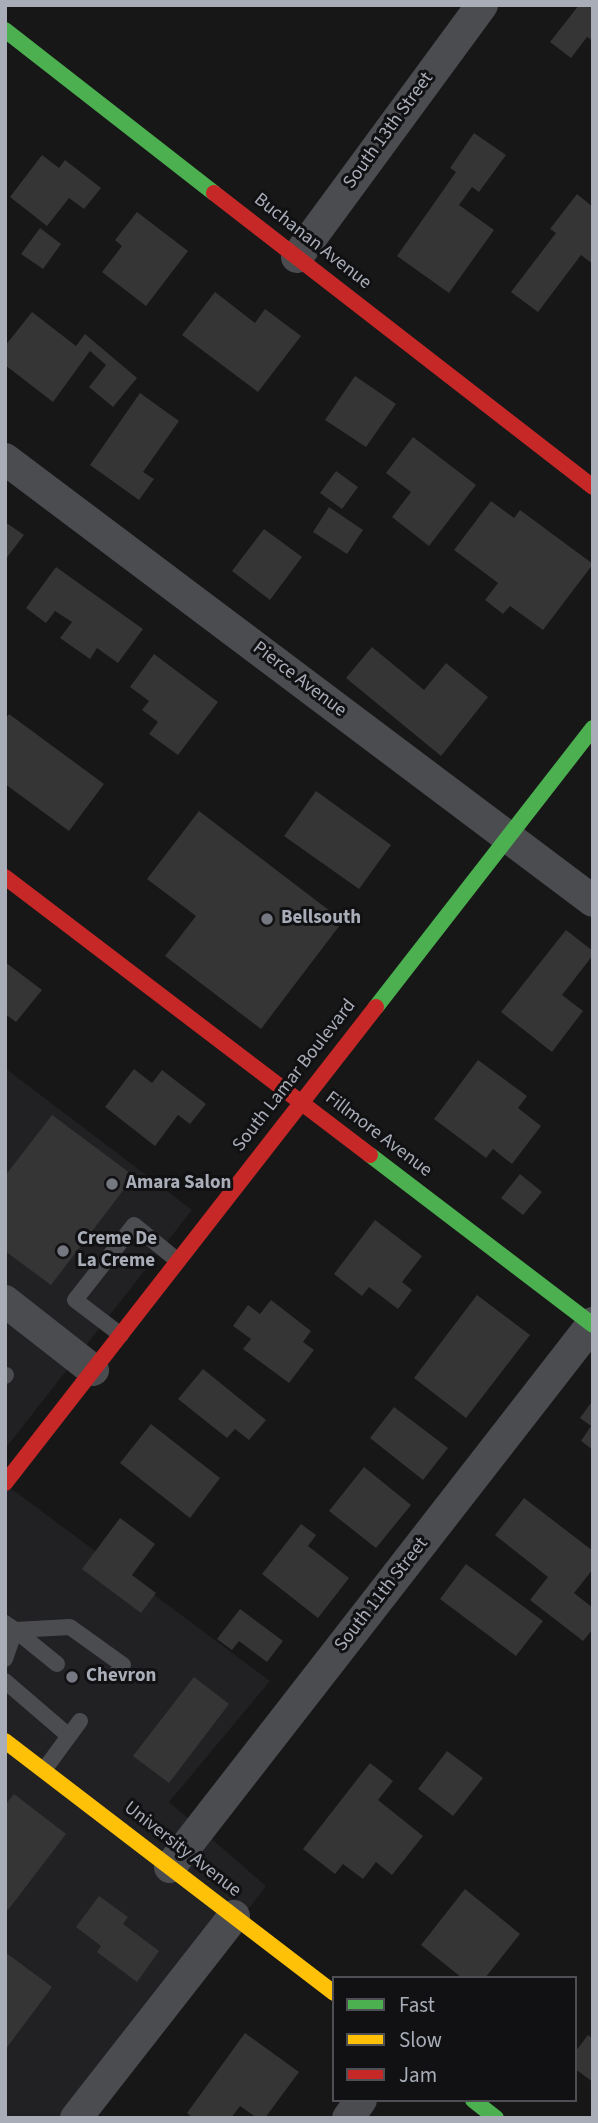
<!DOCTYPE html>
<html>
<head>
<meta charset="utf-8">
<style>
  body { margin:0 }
  #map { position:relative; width:598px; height:2123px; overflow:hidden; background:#171717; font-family:"Source Sans 3",sans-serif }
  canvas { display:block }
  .frame { position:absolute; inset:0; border:7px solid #a8adb8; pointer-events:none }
  .legend { position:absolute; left:332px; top:1976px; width:245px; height:126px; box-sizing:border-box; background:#111113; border:2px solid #4d4f55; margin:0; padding:9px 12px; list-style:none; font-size:21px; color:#a8adb8 }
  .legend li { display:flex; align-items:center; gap:14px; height:35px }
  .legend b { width:35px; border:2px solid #4d4f55 }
</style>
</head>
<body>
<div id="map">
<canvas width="598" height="2123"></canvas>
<div class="frame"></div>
<ul class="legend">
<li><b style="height:9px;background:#4caf50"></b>Fast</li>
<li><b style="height:9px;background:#ffc107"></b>Slow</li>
<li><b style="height:9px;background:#c62828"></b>Jam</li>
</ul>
</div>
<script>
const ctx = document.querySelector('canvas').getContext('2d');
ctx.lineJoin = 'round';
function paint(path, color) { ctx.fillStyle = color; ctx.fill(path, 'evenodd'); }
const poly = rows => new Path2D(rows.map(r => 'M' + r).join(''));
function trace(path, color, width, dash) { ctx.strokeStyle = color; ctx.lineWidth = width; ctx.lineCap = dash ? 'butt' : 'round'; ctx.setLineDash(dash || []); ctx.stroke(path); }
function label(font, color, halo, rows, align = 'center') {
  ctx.font = font + ' "Source Sans 3",sans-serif'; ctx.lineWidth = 6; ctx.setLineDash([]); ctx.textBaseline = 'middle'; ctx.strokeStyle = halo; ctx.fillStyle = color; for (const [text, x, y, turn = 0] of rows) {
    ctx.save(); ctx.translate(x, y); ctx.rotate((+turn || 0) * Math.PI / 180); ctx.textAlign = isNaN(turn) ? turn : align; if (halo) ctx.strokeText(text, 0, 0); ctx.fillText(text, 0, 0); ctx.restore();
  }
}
const built = poly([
  [5,1068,192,1210,5,1449],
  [5,1484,270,1681,169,1802,266,1886,89,2118,5,2118]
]);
const building = poly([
  [579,5,593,5,593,41,587,37,571,58,550,42],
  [474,133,506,155,479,192,472,187,459,205,494,230,449,293,397,256,456,172,450,168],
  [42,155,59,168,65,160,101,188,84,209,69,198,47,226,10,197],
  [577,194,593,207,593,264,581,255,538,312,511,292,556,233,550,229],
  [137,212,188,251,146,306,102,272,122,246,115,240],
  [40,228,61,244,43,269,21,254],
  [215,292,255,323,265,309,301,336,258,392,182,335],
  [32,312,76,346,85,334,137,378,113,407,89,387,106,365,90,351,53,402,5,365,5,346],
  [355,376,396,404,366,447,325,420],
  [140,393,179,421,143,472,154,479,139,500,90,465],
  [413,437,476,485,429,546,392,517,411,492,386,473],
  [336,471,358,487,342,509,320,493],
  [491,501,514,518,520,510,593,564,543,630,510,606,503,614,485,600,498,583,454,550],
  [329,507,363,530,347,554,313,532],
  [5,522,24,535,5,560],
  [264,529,302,557,270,600,232,571],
  [56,567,143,629,118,663,97,648,90,659,60,638,72,622,55,611,46,623,26,608],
  [372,647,424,690,446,663,488,697,441,756,346,678],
  [154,654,218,702,178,755,149,734,158,722,142,710,149,701,130,687],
  [9,714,104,784,69,831,5,784,5,720],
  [316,791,391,845,359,889,284,836],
  [199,811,343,921,261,1029,165,956,196,916,147,879],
  [566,930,593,951,593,955,562,995,583,1011,552,1052,501,1012],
  [5,962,42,990,16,1022,5,1014],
  [478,1060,527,1096,518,1108,541,1126,512,1164,493,1149,486,1158,434,1119],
  [134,1069,152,1083,162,1070,206,1104,190,1124,178,1115,155,1146,105,1107],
  [52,1115,134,1176,51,1285,5,1251,5,1176],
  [520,1174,542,1192,523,1215,501,1198],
  [375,1220,422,1256,402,1282,412,1290,398,1309,369,1287,362,1296,334,1274],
  [477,1295,530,1335,466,1418,414,1378],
  [271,1300,311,1331,303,1342,314,1350,289,1383,243,1349,251,1339,233,1326,248,1305,260,1314],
  [203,1369,266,1420,249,1440,235,1429,227,1438,178,1399],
  [593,1400,593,1450,581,1441,591,1426,580,1418],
  [394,1407,448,1448,423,1480,370,1438],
  [151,1424,220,1478,190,1518,120,1463],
  [364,1467,411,1505,376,1548,329,1511],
  [524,1498,593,1551,593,1569,574,1593,593,1608,593,1629,583,1641,530,1600,548,1577,495,1535],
  [120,1518,155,1544,132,1575,156,1593,141,1613,82,1569],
  [301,1524,316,1535,308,1546,349,1578,318,1618,262,1574],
  [466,1564,543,1621,516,1656,440,1599],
  [240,1609,283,1641,267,1662,239,1641,232,1650,217,1639],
  [194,1677,229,1704,169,1783,133,1756],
  [447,1751,483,1778,453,1816,418,1789],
  [370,1763,393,1781,378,1800,423,1836,392,1875,376,1862,363,1879,343,1864,335,1874,303,1849],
  [14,1794,66,1834,8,1910,5,1908,5,1805],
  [465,1889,520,1934,485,1978,462,1978,421,1945],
  [99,1896,128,1917,123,1924,159,1951,137,1982,97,1952,101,1946,76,1927],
  [5,1952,52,1987,5,2050],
  [245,2033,299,2072,265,2118,257,2118,240,2106,231,2118,193,2118,187,2113],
  [588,2035,593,2039,593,2082,575,2069,575,2052]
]);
const lane = poly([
  [121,1335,75,1300,134,1225,178,1261],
  [5,1376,6,1375],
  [5,1623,15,1630,70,1627,123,1665,116,1674],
  [5,1659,15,1630,57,1664],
  [5,1681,69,1736],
  [44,1770,80,1721]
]);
const street = poly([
  [297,257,482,5],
  [5,459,593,901],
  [5,1301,93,1370],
  [170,1867,593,1323],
  [76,2118,234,1916],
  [348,2118,361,2100]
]);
const fast = poly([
  [5,30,214,193],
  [376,1007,593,728],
  [370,1155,593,1325],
  [473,2100,496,2118]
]);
const slow = poly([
  [5,1741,334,1993]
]);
const jam = poly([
  [214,193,593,487],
  [5,877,370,1155],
  [5,1483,376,1007]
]);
const markers = [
  [267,919,7,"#757880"],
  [112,1184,7,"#757880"],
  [63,1251,7,"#757880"],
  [72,1677,7,"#757880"]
];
const streetNames = [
  ["South 13th Street",389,131,-54],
  ["Buchanan Avenue",312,242,38],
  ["Pierce Avenue",299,680,37],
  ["South Lamar Boulevard",295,1076,-52],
  ["Fillmore Avenue",378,1135,37],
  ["South 11th Street",382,1595,-52],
  ["University Avenue",182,1850,38]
];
const poiNames = [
  ["Bellsouth",281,919],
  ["Amara Salon",126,1184],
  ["Creme De",77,1240],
  ["La Creme",77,1262],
  ["Chevron",86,1677]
];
paint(built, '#212123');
paint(building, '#353536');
trace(lane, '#4b4c50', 16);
trace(street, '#4b4c50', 32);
trace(fast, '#4caf50', 16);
trace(slow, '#ffc107', 16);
trace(jam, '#c62828', 16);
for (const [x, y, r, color] of markers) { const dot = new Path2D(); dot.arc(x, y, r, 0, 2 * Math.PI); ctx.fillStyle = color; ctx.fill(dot); trace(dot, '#111113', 2.5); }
label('19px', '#a8adb8', '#111113', streetNames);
label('bold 19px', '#a8adb8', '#111113', poiNames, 'left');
</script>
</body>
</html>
